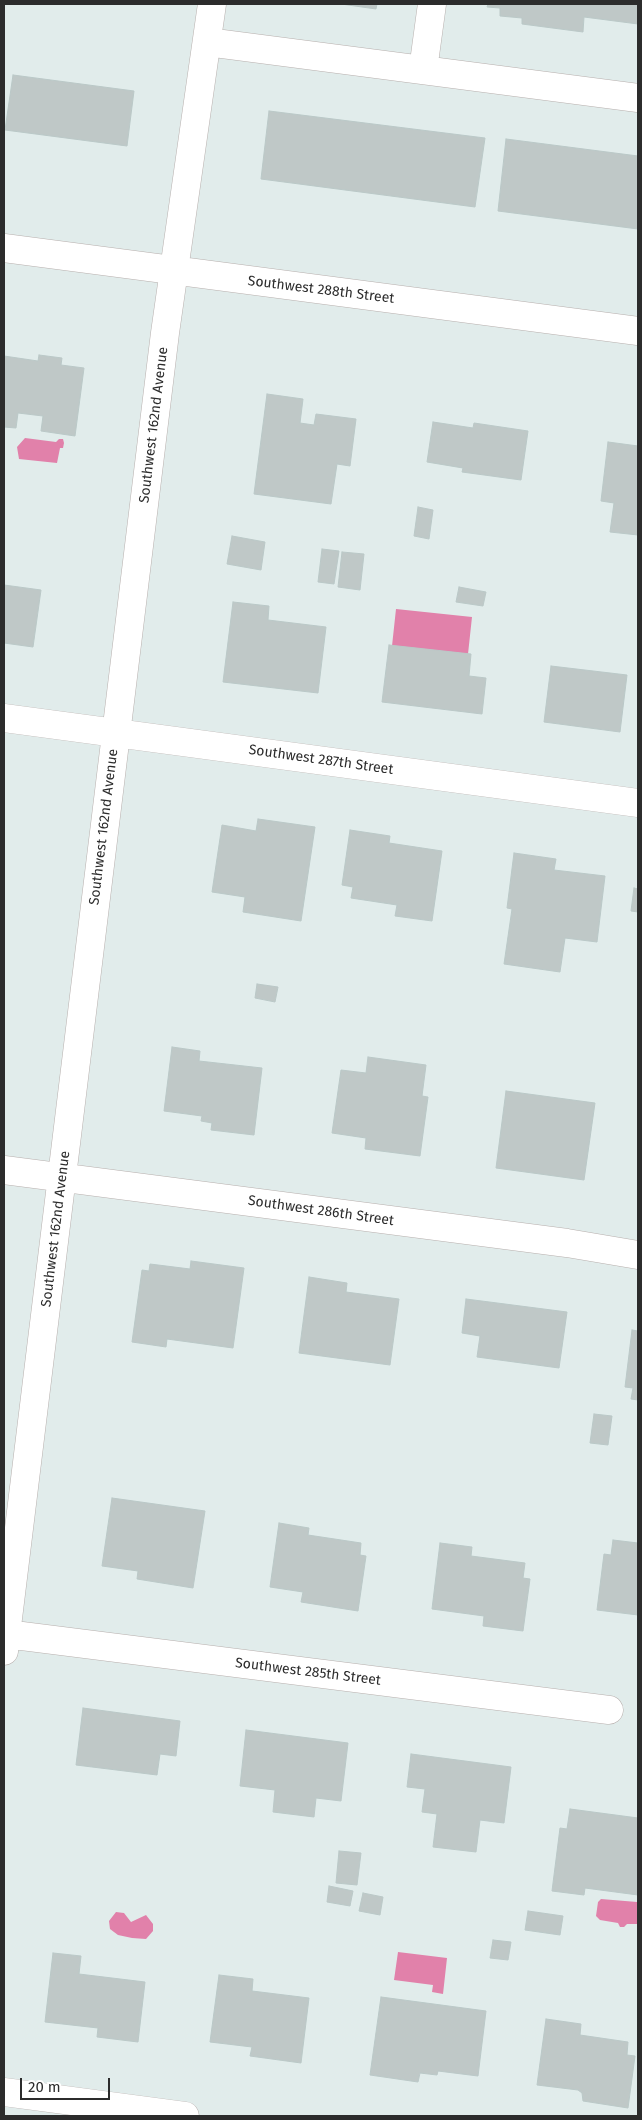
<!DOCTYPE html>
<html>
<head>
<meta charset="utf-8">
<style>
  body { margin:0 }
  #map { position:relative; width:642px; height:2120px; overflow:hidden; background:#e1eceb; font-family:"Fira Sans",sans-serif }
  canvas { display:block }
  .frame { position:absolute; inset:0; border:5px solid #2c2c2c; pointer-events:none }
  .scale { position:absolute; left:20px; top:2078px; width:90px; height:22px; box-sizing:border-box; border:2px solid #2c2c2c; border-top:0; padding-left:6px; font-size:15px; line-height:18px; white-space:nowrap; color:#2c2c2c; -webkit-text-stroke:4px #fff; paint-order:stroke }
</style>
</head>
<body>
<div id="map">
<canvas width="642" height="2120"></canvas>
<div class="frame"></div>
<div class="scale">20 m</div>
</div>
<script>
const ctx = document.querySelector('canvas').getContext('2d');
ctx.lineJoin = 'round';
function paint(path, color) { ctx.fillStyle = color; ctx.fill(path, 'evenodd'); }
const poly = rows => new Path2D(rows.map(r => 'M' + r).join(''));
function trace(path, color, width, dash) { ctx.strokeStyle = color; ctx.lineWidth = width; ctx.lineCap = dash ? 'butt' : 'round'; ctx.setLineDash(dash || []); ctx.stroke(path); }
function label(font, color, halo, rows, align = 'center') {
  ctx.font = font + ' "Fira Sans",sans-serif'; ctx.lineWidth = 4.5; ctx.setLineDash([]); ctx.textBaseline = 'middle'; ctx.strokeStyle = halo; ctx.fillStyle = color; for (const [text, x, y, turn = 0] of rows) {
    ctx.save(); ctx.translate(x, y); ctx.rotate((+turn || 0) * Math.PI / 180); ctx.textAlign = isNaN(turn) ? turn : align; if (halo) ctx.strokeText(text, 0, 0); ctx.fillText(text, 0, 0); ctx.restore();
  }
}
const water = poly([
  [25,438,56,442,59,439,63,439,64,443,63,448,60,448,57,463,19,459,17,447],
  [396,609,472,617,468,654,392,646],
  [601,1899,637,1902,638,1923,637,1924,627,1924,624,1927,620,1927,618,1923,600,1920,596,1916,598,1902],
  [116,1912,124,1913,131,1922,146,1915,153,1924,153,1931,146,1939,132,1938,118,1935,110,1929,109,1921],
  [398,1952,447,1958,443,1994,432,1992,433,1985,394,1980]
]);
const building = poly([
  [341,4,377,4,376,9,341,4],
  [488,4,638,4,638,24,584,17,583,32,522,24,522,18,500,16,500,8,487,7,488,4],
  [13,75,134,91,127,146,5,130,13,75],
  [269,111,485,138,475,207,261,179,269,111],
  [506,139,638,156,638,229,498,211,506,139],
  [39,355,62,358,61,365,84,368,75,436,41,431,43,416,18,413,16,428,4,427,4,356,38,361,39,355],
  [267,394,303,399,300,423,314,425,316,414,356,419,350,466,337,464,331,504,254,494,267,394],
  [433,422,473,428,474,423,528,431,521,480,462,472,463,468,427,462,433,422],
  [608,442,638,446,638,535,610,532,614,503,601,501,608,442],
  [418,507,433,510,429,539,414,536,418,507],
  [232,536,265,542,261,570,227,564,232,536],
  [322,549,339,551,334,584,318,582,322,549],
  [342,552,364,554,360,590,338,587,342,552],
  [4,585,41,590,33,647,4,643,4,585],
  [459,587,486,592,483,606,456,602,459,587],
  [233,602,269,606,268,620,326,627,318,693,223,682,233,602],
  [389,645,471,654,469,676,486,678,482,714,382,702,389,645],
  [551,666,627,675,620,732,544,722,551,666],
  [258,819,315,827,301,921,243,912,245,897,212,892,222,825,256,831,258,819],
  [350,830,390,836,389,843,442,851,432,921,395,916,397,905,351,898,353,887,342,885,350,830],
  [514,853,556,859,554,870,605,876,597,942,565,938,560,972,504,964,512,909,507,908,514,853],
  [634,888,638,889,638,912,631,911,634,888],
  [257,984,278,987,275,1002,255,998,257,984],
  [172,1047,200,1051,199,1061,262,1068,254,1135,211,1130,212,1123,201,1121,202,1116,164,1111,172,1047],
  [368,1057,426,1065,422,1096,428,1097,420,1156,365,1149,366,1138,332,1133,341,1070,366,1073,368,1057],
  [506,1091,595,1103,584,1180,496,1168,506,1091],
  [191,1261,244,1268,233,1348,167,1339,166,1347,132,1342,142,1270,149,1271,150,1264,190,1269,191,1261],
  [309,1277,347,1283,346,1292,399,1299,390,1365,299,1353,309,1277],
  [466,1299,567,1312,559,1368,477,1357,480,1336,462,1333,466,1299],
  [632,1330,638,1331,638,1400,631,1399,633,1388,625,1387,632,1330],
  [594,1414,612,1416,608,1445,590,1443,594,1414],
  [112,1498,205,1511,193,1588,137,1579,138,1571,102,1566,112,1498],
  [279,1523,309,1528,308,1535,361,1543,360,1555,366,1556,358,1611,301,1602,303,1592,270,1587,279,1523],
  [613,1540,638,1543,638,1615,597,1610,604,1554,611,1555,613,1540],
  [440,1543,472,1547,471,1556,525,1563,523,1578,530,1579,523,1631,483,1626,484,1616,432,1609,440,1543],
  [83,1708,180,1721,176,1756,160,1754,157,1775,76,1765,83,1708],
  [246,1730,348,1743,341,1801,316,1798,314,1817,273,1812,275,1790,240,1786,246,1730],
  [411,1754,511,1767,504,1823,480,1820,476,1852,433,1847,437,1814,422,1812,425,1789,407,1787,411,1754],
  [570,1809,638,1818,638,1895,585,1888,584,1895,552,1891,560,1828,567,1829,570,1809],
  [339,1851,361,1853,357,1885,336,1883,339,1851],
  [329,1886,353,1891,350,1906,327,1902,329,1886],
  [363,1893,383,1897,380,1915,359,1911,363,1893],
  [528,1911,563,1916,560,1935,525,1930,528,1911],
  [493,1940,511,1942,508,1960,490,1958,493,1940],
  [53,1953,81,1956,79,1974,145,1982,138,2042,97,2037,98,2028,45,2022,53,1953],
  [219,1975,253,1979,252,1991,309,1998,301,2063,250,2056,252,2047,210,2042,219,1975],
  [381,1997,486,2011,478,2076,438,2071,437,2075,420,2073,418,2082,370,2075,381,1997],
  [546,2019,581,2024,580,2035,628,2042,627,2055,635,2056,628,2108,583,2101,582,2093,578,2090,537,2085,546,2019]
]);
const minor = poly([
  [207,42,638,98],
  [423,70,432,4],
  [4,248,638,331],
  [4,718,638,803],
  [4,1170,567,1243,638,1255],
  [6,1634,609,1710],
  [4,1651,165,333,212,4],
  [4,2092,185,2116]
]);
const streetNames = [
  ["Southwest 288th Street",321,290,7],
  ["Southwest 162nd Avenue",154,425,-83],
  ["Southwest 287th Street",321,760,8],
  ["Southwest 162nd Avenue",104,827,-83],
  ["Southwest 286th Street",321,1211,8],
  ["Southwest 162nd Avenue",56,1229,-83],
  ["Southwest 285th Street",308,1672,7]
];
paint(water, '#e181aa');
paint(building, '#bfc8c7');
trace(building, '#bac8c7', 1);
trace(minor, '#b7afad', 29);
trace(minor, '#fff', 28);
label('14px', '#2c2c2c', '#fff', streetNames);
</script>
</body>
</html>
